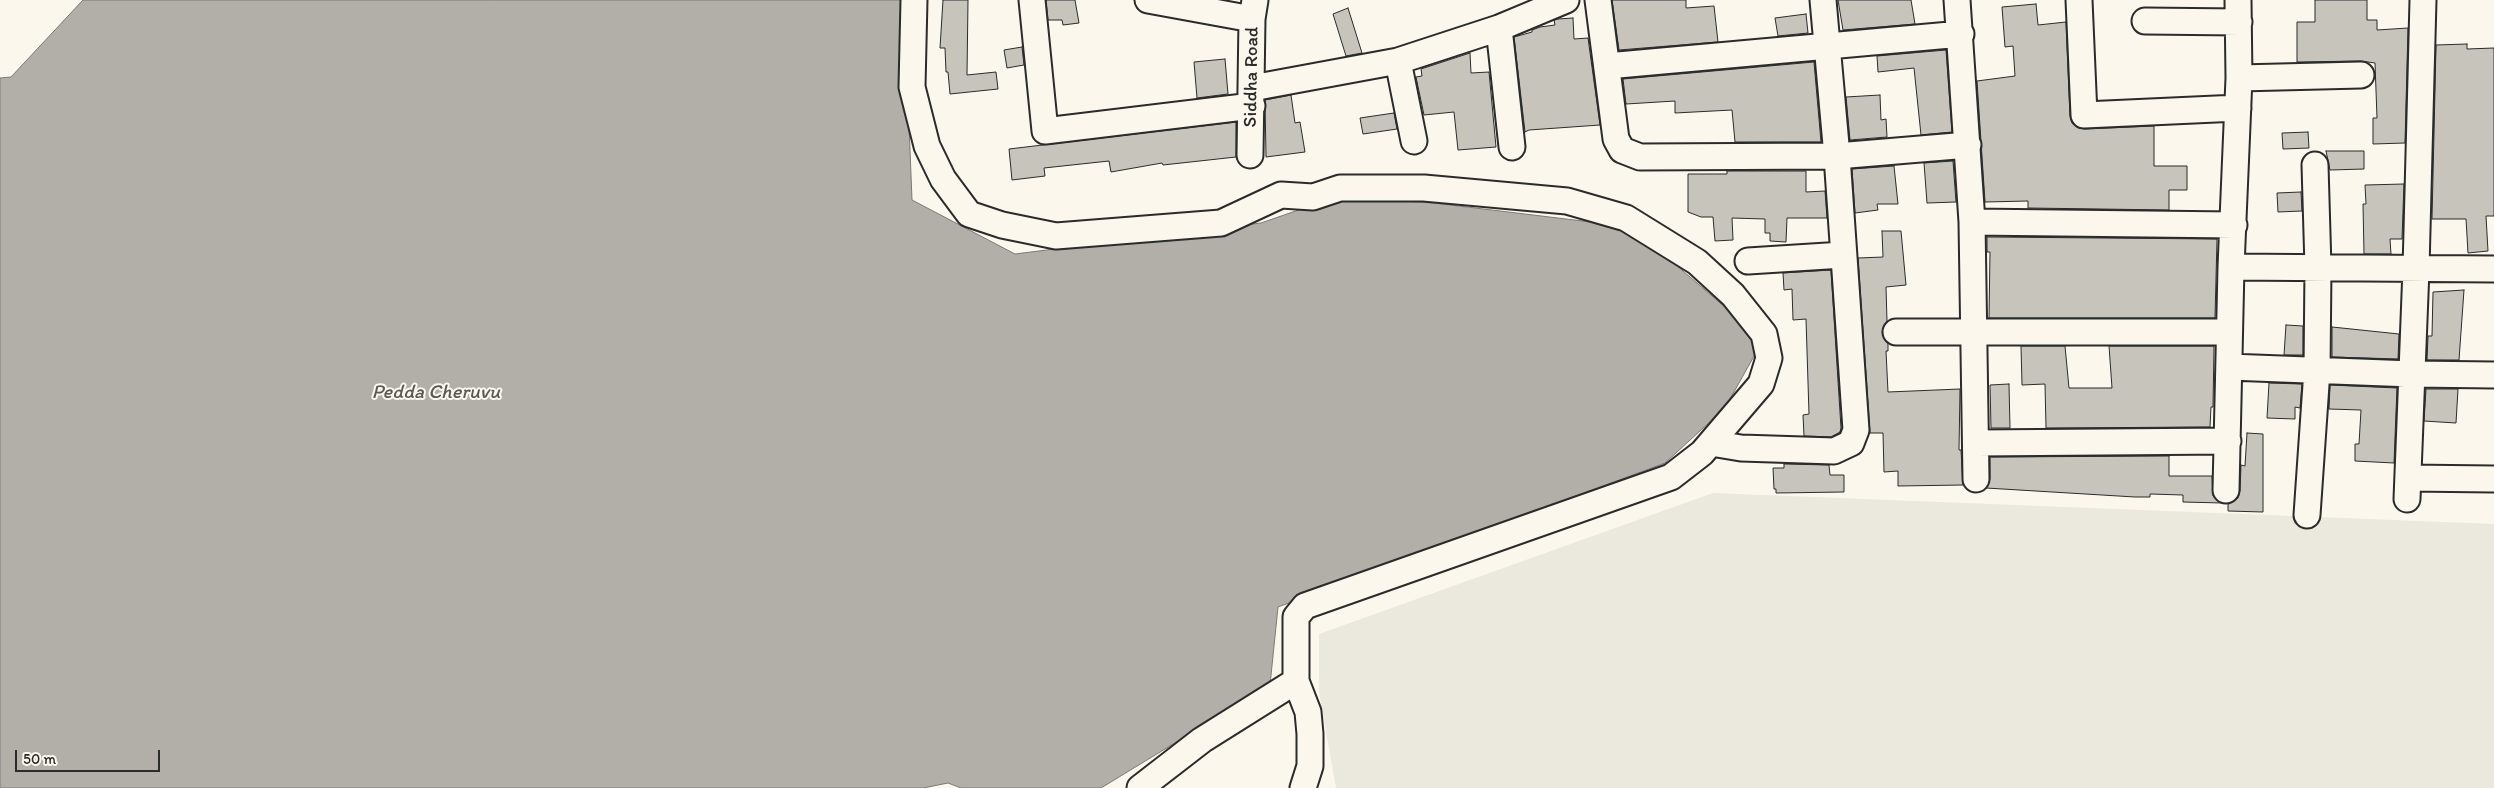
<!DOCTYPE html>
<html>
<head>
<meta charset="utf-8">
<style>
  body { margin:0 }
  #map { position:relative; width:2494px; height:788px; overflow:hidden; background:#fbf7ec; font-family:Itim,sans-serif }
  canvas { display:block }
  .scale { position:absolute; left:15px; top:750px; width:145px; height:22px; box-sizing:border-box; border:2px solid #2b2b2b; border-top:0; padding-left:6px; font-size:15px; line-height:18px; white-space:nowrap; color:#2b2b2b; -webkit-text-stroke:4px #fbf7ec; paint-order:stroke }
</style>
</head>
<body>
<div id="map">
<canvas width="2494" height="788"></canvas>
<div class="scale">50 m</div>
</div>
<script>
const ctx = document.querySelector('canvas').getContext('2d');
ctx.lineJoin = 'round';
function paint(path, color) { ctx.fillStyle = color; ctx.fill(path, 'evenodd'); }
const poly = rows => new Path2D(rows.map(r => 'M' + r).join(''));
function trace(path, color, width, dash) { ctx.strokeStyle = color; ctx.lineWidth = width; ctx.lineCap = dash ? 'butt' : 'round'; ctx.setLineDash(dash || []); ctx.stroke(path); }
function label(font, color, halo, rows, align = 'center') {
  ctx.font = font + ' Itim,sans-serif'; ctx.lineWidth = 4; ctx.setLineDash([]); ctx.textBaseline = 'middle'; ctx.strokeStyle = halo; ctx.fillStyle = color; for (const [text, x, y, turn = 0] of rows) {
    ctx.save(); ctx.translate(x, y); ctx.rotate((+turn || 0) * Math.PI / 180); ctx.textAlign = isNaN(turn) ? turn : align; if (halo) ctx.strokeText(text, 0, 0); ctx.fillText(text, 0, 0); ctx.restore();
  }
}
const built = poly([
  [1713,493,2494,524,2494,788,1336,788,1319,692,1319,634]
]);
const water = poly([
  [83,0,904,0,912,200,1015,254,1261,223,1336,197,1434,203,1632,227,1763,340,1725,408,1665,463,1278,607,1270,685,1101,788,961,788,948,783,923,788,0,788,0,78,11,77,83,0]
]);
const building = poly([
  [943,0,968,0,967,75,996,72,998,89,950,94,948,72,946,72,945,48,940,48,943,0],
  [1046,0,1075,0,1079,23,1063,25,1062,20,1048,20,1046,0],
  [1612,0,1686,0,1686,8,1714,6,1718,42,1619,50,1612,0],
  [1838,0,1911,0,1915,24,1843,30,1838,0],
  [2315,0,2367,0,2367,20,2377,20,2377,30,2408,28,2405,143,2373,144,2373,118,2377,118,2375,63,2361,61,2297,62,2297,22,2315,22,2315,0],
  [2036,4,2038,25,2066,22,2070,116,2072,123,2078,128,2085,129,2154,126,2154,166,2187,166,2187,190,2169,190,2169,210,2028,208,2028,201,1985,202,1977,81,2015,76,2013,46,2005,47,2002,7,2036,4],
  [1348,8,1362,53,1346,56,1333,14,1348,8],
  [1806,14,1808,33,1778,36,1775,18,1806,14],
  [1573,18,1574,39,1588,38,1600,125,1529,130,1525,132,1514,37,1532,32,1532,30,1540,27,1555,25,1554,20,1558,19,1573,18],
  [2467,44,2467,49,2494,48,2494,216,2486,216,2488,251,2468,253,2466,219,2432,219,2436,45,2467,44],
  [1022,47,1024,65,1007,68,1004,50,1022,47],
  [1946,50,1952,132,1921,135,1914,68,1878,72,1877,56,1946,50],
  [1470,53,1471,73,1489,72,1496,147,1458,150,1454,112,1424,115,1416,77,1422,76,1421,69,1470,53],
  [1225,59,1228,94,1197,98,1194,62,1225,59],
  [1814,62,1821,142,1735,142,1732,110,1675,113,1675,101,1626,104,1623,79,1814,62],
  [1291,95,1295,123,1300,122,1305,152,1266,157,1265,100,1291,95],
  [1880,95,1881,120,1886,119,1887,137,1850,140,1846,97,1880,95],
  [1394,113,1397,129,1363,134,1360,118,1394,113],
  [1236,122,1236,157,1163,165,1162,163,1111,172,1109,161,1044,168,1045,176,1012,180,1009,149,1236,122],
  [2308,132,2309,148,2283,149,2282,133,2308,132],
  [2326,151,2364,151,2364,169,2330,170,2326,151],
  [1953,161,1956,202,1927,203,1924,163,1953,161],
  [1894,166,1898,204,1877,204,1878,210,1855,213,1852,169,1894,166],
  [1727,171,1806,171,1806,192,1825,191,1827,218,1787,218,1786,242,1770,241,1770,233,1765,233,1765,219,1732,218,1733,240,1715,241,1713,217,1701,217,1688,212,1688,174,1727,174,1727,171],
  [2404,184,2402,239,2390,239,2391,254,2364,254,2363,204,2366,204,2365,185,2404,184],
  [2301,192,2302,211,2278,212,2277,193,2301,192],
  [1882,231,1901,231,1906,285,1886,287,1887,321,1882,332,1888,344,1888,351,1886,351,1888,392,1960,389,1959,450,1961,450,1963,485,1898,486,1898,471,1884,472,1883,433,1870,433,1858,258,1883,257,1882,231],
  [1987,237,2217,239,2215,318,1989,318,1990,252,1987,252,1987,237],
  [1831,270,1841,428,1840,432,1831,437,1804,436,1803,415,1809,414,1806,319,1793,320,1792,289,1784,290,1783,273,1831,270],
  [2464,290,2459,360,2427,360,2428,336,2432,336,2433,292,2464,290],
  [2286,325,2303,326,2303,355,2284,355,2286,325],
  [2332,327,2399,334,2398,359,2332,357,2332,327],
  [2021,346,2065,346,2069,388,2112,388,2109,346,2214,346,2213,407,2211,407,2210,427,2046,428,2045,384,2022,385,2021,346],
  [2269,383,2302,384,2300,408,2295,407,2295,419,2267,418,2269,383],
  [2009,384,2010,428,1991,428,1990,385,2009,384],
  [2330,385,2397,388,2394,463,2355,461,2355,444,2359,444,2361,410,2329,409,2330,385],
  [2426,389,2458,389,2456,423,2424,421,2426,389],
  [2247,433,2263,434,2263,512,2228,511,2228,504,2238,498,2240,491,2241,465,2245,466,2247,433],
  [2169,456,2169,476,2212,476,2213,496,2222,503,2183,502,2183,495,2150,494,2150,497,2135,497,1986,488,1990,479,1990,457,2169,456],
  [1784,464,1829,465,1830,475,1844,475,1844,492,1776,493,1776,489,1774,489,1773,468,1784,468,1784,464]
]);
const minor = poly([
  [914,0,912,87,927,146,943,179,969,214,1002,225,1056,236,1221,223,1281,195,1313,197,1340,188,1424,188,1567,201,1626,218,1697,262,1733,295,1764,334,1769,358,1761,384,1702,453,1671,477,1305,606,1296,617,1296,681,1202,740,1140,788],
  [1032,0,1045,131,1252,106],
  [1148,0,1252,19],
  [1598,0,1616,139,1622,150,1640,157,1837,156,1968,145],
  [1957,0,1972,222,1976,479],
  [2079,0,2084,115,2238,108],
  [2145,21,2239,22],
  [1499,28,1512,147],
  [1398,61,1414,141],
  [1607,66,1961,34],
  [2239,78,2361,75],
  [1252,88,1398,61,1499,28,1566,0],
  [1250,155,1252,19,1255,0],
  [1972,222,2234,225],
  [1748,261,1843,255],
  [2231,267,2494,269],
  [1896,332,2229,332],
  [2229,367,2412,374,2494,375],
  [1711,443,1741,448,1834,451,1851,443,1856,430,1837,156,1823,0],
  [1976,443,2228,441],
  [2408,478,2494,479],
  [2226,490,2231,267,2239,78,2238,0],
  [2407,499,2416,269,2423,0],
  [2307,515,2317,370,2318,268,2315,165],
  [1296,681,1308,712,1310,734,1310,766,1303,788]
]);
const streetNames = [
  ["Siddha Road",1252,77,-89]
];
const waterNames = [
  ["Pedda Cheruvu",436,393]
];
paint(built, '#ebe8de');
paint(water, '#b1afa7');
trace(water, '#7b7a75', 1);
paint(building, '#c7c4bc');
trace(building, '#2b2b2b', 1);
trace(minor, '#2b2b2b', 29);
trace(minor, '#fbf7ec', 25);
label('19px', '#2b2b2b', '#fbf7ec', streetNames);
label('italic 20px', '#5a5956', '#fbf7ec', waterNames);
</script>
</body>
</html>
